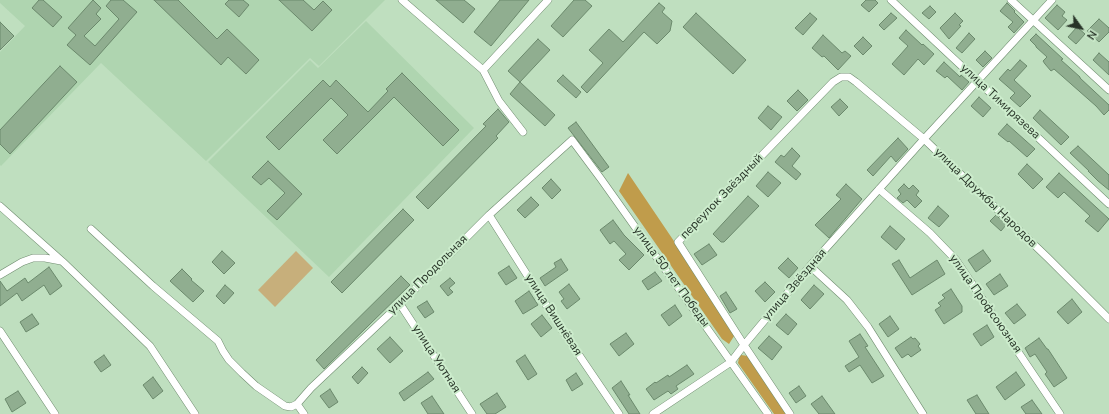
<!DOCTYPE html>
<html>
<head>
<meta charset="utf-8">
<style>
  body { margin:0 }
  #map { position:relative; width:1109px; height:414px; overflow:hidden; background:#bfdfbf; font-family:"Nunito Sans",sans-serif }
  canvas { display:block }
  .north { position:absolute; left:1061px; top:8px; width:40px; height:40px; -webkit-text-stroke:3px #cceccc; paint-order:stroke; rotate:123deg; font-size:11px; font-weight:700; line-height:16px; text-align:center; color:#273327 }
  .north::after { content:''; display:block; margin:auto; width:14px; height:18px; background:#273327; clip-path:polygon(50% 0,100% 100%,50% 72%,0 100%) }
</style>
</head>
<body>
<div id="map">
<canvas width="1109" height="414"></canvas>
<div class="north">N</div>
</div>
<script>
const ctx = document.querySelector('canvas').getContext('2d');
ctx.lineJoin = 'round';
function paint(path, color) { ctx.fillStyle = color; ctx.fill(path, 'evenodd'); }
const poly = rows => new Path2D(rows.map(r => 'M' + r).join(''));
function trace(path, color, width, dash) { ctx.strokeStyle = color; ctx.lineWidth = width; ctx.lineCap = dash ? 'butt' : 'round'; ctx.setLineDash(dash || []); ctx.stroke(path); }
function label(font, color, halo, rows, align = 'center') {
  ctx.font = font + ' "Nunito Sans",sans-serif'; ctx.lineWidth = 4; ctx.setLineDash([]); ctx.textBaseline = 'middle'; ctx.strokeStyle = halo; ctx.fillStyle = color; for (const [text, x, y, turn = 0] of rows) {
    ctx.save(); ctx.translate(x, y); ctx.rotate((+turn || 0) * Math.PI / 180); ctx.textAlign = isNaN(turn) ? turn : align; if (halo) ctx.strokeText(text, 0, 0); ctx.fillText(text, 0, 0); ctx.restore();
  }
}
const built = poly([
  [0,0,385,0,319,66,310,58,206,161,101,63,1,166,0,165,0,52,25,26,0,3],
  [366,21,474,128,329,277,208,162,310,60,318,68]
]);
const green = poly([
  [296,251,313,268,275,307,258,290]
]);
const forest = poly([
  [628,173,736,333,729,344,722,339,619,191],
  [741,355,748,356,787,414,774,414,738,363,739,358]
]);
const building = poly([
  [39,0,43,0,62,17,53,27,32,8,39,0],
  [93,0,101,8,96,14,101,19,84,36,95,46,119,19,106,6,111,0,123,0,137,12,90,65,67,45,76,35,68,28,93,0],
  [154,0,178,0,217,39,227,29,259,60,246,74,228,57,221,65,154,0],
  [229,0,243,0,249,5,239,17,225,4,229,0],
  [279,0,303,0,314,10,323,1,332,10,312,31,279,0],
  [436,0,464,0,475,9,463,23,436,0],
  [500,0,529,0,491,46,474,32,500,0],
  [574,0,585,0,592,6,563,37,551,26,574,0],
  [866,0,875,0,878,3,869,12,861,5,866,0],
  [659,3,665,8,662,12,672,21,670,31,657,44,644,32,587,93,581,87,603,63,589,50,609,29,623,42,659,3],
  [1007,3,1015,11,1014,12,1024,22,1014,33,1008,27,1013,22,1000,11,1007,3],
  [1057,5,1065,12,1062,16,1067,20,1058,30,1045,18,1057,5],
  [930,6,936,12,929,19,922,13,930,6],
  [696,13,746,60,733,74,683,27,696,13],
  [810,13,817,19,803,35,795,28,810,13],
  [891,13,897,18,884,30,879,25,891,13],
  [955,13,963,21,959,25,961,26,949,39,940,28,955,13],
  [1099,19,1109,28,1109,32,1099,42,1087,31,1099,19],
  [0,22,14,36,0,50,0,22],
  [1077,27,1085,34,1076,44,1068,37,1077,27],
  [906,30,922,45,923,44,934,54,924,65,918,59,904,75,892,64,908,46,899,38,906,30],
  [969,33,975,39,962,53,956,48,969,33],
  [1036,34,1063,59,1061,60,1080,77,1080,78,1109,105,1109,110,1104,115,1096,106,1054,69,1051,71,1045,64,1043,61,1047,57,1036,47,1036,46,1030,40,1036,34],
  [823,35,842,53,845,51,851,56,838,70,824,56,822,57,812,48,823,35],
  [863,37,872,46,863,55,854,46,863,37],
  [538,39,550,50,520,82,508,71,538,39],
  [985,51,992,58,983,67,976,60,985,51],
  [1099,53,1109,62,1109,75,1093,60,1099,53],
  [1020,60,1027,66,1014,80,1031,96,1020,107,1010,98,1015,93,999,79,1008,69,1010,71,1020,60],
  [944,62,960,77,961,75,969,82,962,90,947,76,945,78,936,71,944,62],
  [60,66,77,82,10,154,0,144,0,130,60,66],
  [402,73,459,130,443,146,394,97,337,154,323,140,348,115,331,98,279,150,266,137,323,80,330,87,336,80,368,112,388,91,386,89,402,73],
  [563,75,581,92,576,98,557,81,563,75],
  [520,82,555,115,545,126,510,94,520,82],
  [798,90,808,100,797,111,787,101,798,90],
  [979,97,991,108,983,117,971,106,979,97],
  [840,99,848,107,839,116,831,107,840,99],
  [768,106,782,117,771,130,758,118,768,106],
  [498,109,509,122,496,136,498,138,428,209,416,197,486,126,483,124,498,109],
  [1040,110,1069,137,1061,145,1033,118,1040,110],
  [576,122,609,167,602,172,568,128,576,122],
  [1007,124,1035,149,1027,157,1009,141,1008,142,998,134,1007,124],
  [898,138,908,149,896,162,891,156,873,176,867,170,898,138],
  [1078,146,1109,175,1109,190,1098,181,1088,171,1089,171,1070,153,1078,146],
  [792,148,800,156,792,166,801,174,796,180,775,162,781,155,784,157,792,148],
  [268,161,302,194,277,220,267,211,285,193,269,178,261,185,252,177,268,161],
  [1027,164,1043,179,1033,189,1018,174,1027,164],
  [768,172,781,183,768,197,756,186,768,172],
  [1059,173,1109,219,1098,232,1085,221,1090,216,1064,192,1058,198,1046,187,1059,173],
  [551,179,561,190,552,199,542,188,551,179],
  [846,184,862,199,829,238,815,225,841,199,836,195,846,184],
  [904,184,909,189,913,185,919,191,916,195,922,201,915,208,907,200,903,203,897,198,901,194,898,190,904,184],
  [748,196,759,206,724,242,721,242,713,234,748,196],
  [531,197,539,205,525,218,517,210,531,197],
  [938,206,949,216,939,227,928,218,938,206],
  [403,209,414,220,342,293,331,282,403,209],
  [996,215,1006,225,1001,231,990,221,996,215],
  [613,220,624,235,644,255,629,270,619,260,626,254,614,241,610,244,600,230,613,220],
  [890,226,905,239,896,250,881,237,890,226],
  [709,244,717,255,702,265,694,254,709,244],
  [983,250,991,261,976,272,968,260,983,250],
  [222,251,235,263,224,274,212,262,222,251],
  [788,258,798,268,789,278,778,268,788,258],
  [561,259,568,270,545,286,540,278,556,267,554,263,561,259],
  [899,260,910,278,937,260,945,274,912,295,892,264,899,260],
  [509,266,517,278,506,285,498,273,509,266],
  [49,267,62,286,50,295,44,285,22,301,17,293,0,306,0,281,7,291,25,278,28,283,49,267],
  [182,269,192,279,191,280,204,291,193,302,170,281,182,269],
  [655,272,662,281,648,290,642,281,655,272],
  [1000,274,1008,286,994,295,986,284,1000,274],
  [401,276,410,285,324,369,316,360,401,276],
  [450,278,455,283,449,288,453,292,448,296,440,286,450,278],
  [765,282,775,292,765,302,755,291,765,282],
  [569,284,580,299,567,309,561,301,564,299,559,292,569,284],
  [225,285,234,293,224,304,216,296,225,285],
  [814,285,824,294,810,309,801,300,814,285],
  [951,289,962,306,962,312,944,324,935,310,941,306,938,303,945,298,942,295,951,289],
  [529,291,538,305,523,314,515,301,529,291],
  [726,292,737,309,730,313,720,296,726,292],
  [1072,299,1082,312,1068,324,1057,312,1072,299],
  [427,301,434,312,425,318,417,307,427,301],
  [1017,304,1026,315,1014,324,1005,313,1017,304],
  [675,305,682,316,669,326,661,315,675,305],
  [32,314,39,324,26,332,20,322,32,314],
  [786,314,797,324,788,335,776,325,786,314],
  [542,315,552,328,541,337,531,324,542,315],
  [890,316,899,329,888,337,879,324,890,316],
  [987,325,994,337,981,346,973,334,987,325],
  [626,333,634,344,619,356,610,344,626,333],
  [860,334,868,346,865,347,884,376,872,383,860,365,849,372,845,366,859,357,849,341,860,334],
  [769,336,782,347,772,360,758,348,769,336],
  [390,337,403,351,390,363,377,349,390,337],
  [911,337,913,339,915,338,920,344,918,346,921,350,911,357,908,354,902,358,895,348,911,337],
  [1039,338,1047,349,1048,349,1067,378,1054,387,1045,374,1047,372,1035,354,1030,357,1025,348,1039,338],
  [104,355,111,365,101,372,94,362,104,355],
  [525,355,537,374,528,380,516,361,525,355],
  [687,365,694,374,676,386,678,389,671,394,668,391,654,400,646,389,655,382,656,383,668,375,669,377,687,365],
  [362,367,368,373,358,384,352,377,362,367],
  [428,372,434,379,404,401,399,393,428,372],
  [1016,372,1025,385,1005,400,996,387,1016,372],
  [576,373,583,384,572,391,566,380,576,373],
  [153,377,163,391,153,399,143,385,153,377],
  [621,381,630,395,628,395,640,414,629,414,612,388,621,381],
  [799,386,806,396,796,403,789,393,799,386],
  [330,389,338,402,329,408,320,396,330,389],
  [18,391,26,403,12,412,5,399,18,391],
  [497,393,506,407,495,414,487,414,480,404,497,393],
  [977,395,989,414,976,414,967,400,977,395],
  [432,396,444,414,428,414,421,403,432,396],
  [822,396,835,414,819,414,811,404,822,396],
  [1032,400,1042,414,1026,414,1021,407,1032,400]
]);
const street = poly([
  [402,0,483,70,499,101,523,132],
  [891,0,1109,204],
  [1011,0,1109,90],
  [483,70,548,0],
  [879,189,930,233,956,260,1060,414],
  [0,206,63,262,150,346,195,414],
  [489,215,562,330,619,414],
  [91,229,153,286,218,341,223,351,229,360,242,373,256,386,285,406,291,407,297,404,311,388,400,304,489,215,572,140,601,179,768,414],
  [810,266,847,300,868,327,923,414],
  [0,275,22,262,33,258,45,258,61,261],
  [400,304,472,414],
  [0,331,55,414],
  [297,404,304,414],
  [653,414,731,362,744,345,810,266,924,139,1052,0],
  [790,414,744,345,678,242,833,82,841,77,849,77,856,82,924,139,1048,258,1109,319]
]);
const streetNames = [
  ["улица Тимирязева",1000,102,43],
  ["переулок Звёздный",722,197,-46],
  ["улица Дружбы Народов",985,198,44],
  ["улица Продольная",428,275,-45],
  ["улица 50 лет Победы",671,277,54],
  ["улица Звёздная",795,285,-49],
  ["улица Профсоюзная",985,304,55],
  ["улица Вишнёвая",553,315,57],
  ["улица Уютная",436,359,57]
];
paint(built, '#afd5b0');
paint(green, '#c7af7b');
paint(forest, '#c09c4b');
paint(building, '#90ae90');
trace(building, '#6b896c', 1);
trace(street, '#6f8c6f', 8);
trace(street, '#fff', 7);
label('12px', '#273327', '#cceccc', streetNames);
</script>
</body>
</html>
